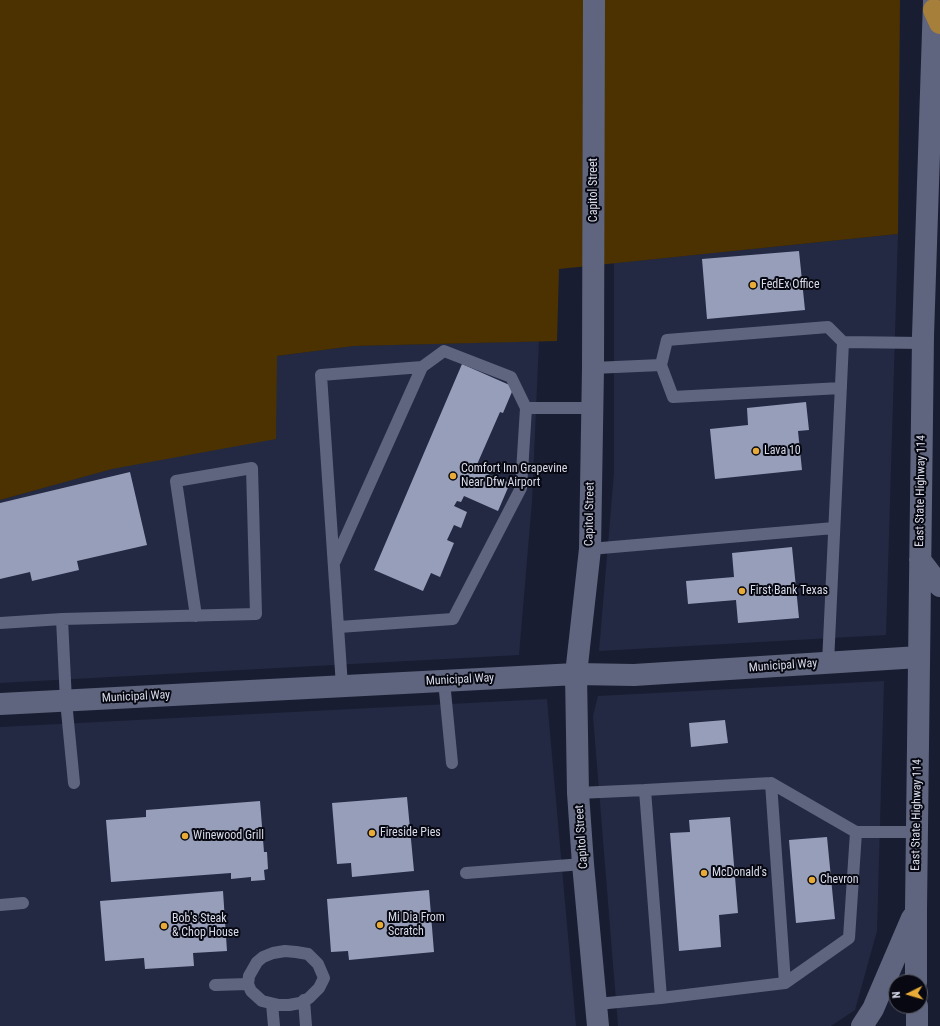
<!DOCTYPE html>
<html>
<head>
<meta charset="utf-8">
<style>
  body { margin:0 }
  #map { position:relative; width:940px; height:1026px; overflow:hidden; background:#191d32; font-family:"Roboto Condensed",sans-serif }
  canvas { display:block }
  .north { position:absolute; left:888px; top:974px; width:40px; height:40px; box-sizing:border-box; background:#070811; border:1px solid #5a5c67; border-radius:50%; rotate:265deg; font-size:11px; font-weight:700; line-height:16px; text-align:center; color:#d7dae9 }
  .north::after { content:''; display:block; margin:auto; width:14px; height:18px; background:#e8ab37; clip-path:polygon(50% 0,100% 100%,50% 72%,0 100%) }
</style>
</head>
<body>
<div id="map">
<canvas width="940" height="1026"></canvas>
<div class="north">N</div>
</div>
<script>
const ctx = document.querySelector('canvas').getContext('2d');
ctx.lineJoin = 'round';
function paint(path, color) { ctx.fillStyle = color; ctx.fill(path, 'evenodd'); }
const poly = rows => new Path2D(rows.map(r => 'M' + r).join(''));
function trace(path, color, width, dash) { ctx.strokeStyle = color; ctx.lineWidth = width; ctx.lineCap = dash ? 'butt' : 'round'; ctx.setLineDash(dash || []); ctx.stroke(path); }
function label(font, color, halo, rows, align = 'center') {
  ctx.font = font + ' "Roboto Condensed",sans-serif'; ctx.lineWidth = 4; ctx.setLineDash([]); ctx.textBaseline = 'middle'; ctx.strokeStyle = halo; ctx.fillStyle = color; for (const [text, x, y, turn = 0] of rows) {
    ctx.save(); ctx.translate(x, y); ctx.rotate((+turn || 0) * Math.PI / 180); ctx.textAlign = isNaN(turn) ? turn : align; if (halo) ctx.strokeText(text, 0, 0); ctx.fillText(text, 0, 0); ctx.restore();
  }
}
const built = poly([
  [898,234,886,635,599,651,614,473,614,263],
  [539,341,532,501,519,655,0,683,0,500,111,469,277,356,354,346],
  [884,681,877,931,855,1010,831,1026,618,1026,593,716,598,696],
  [547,699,576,1026,0,1026,0,727]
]);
const green = poly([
  [0,0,900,0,898,234,559,269,557,341,354,346,277,356,276,439,112,469,0,500]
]);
const building = poly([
  [799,251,805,310,707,319,702,259],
  [462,364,514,387,503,413,500,412,475,469,510,483,498,511,464,496,461,502,457,501,454,506,467,512,461,528,454,525,447,540,454,543,440,577,431,573,423,591,374,570],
  [806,402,809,430,798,431,802,470,715,479,710,429,748,425,747,408],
  [130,472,147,545,77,561,79,570,32,581,30,572,0,579,0,503],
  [792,547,799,618,738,623,736,600,688,604,686,581,734,577,732,553],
  [725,720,728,743,691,747,689,723],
  [407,797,414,871,352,877,351,863,337,864,332,803],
  [260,801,264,852,267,852,268,869,264,870,265,880,251,881,251,877,231,879,231,873,111,882,106,820,146,817,146,810],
  [730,817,738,913,719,915,721,947,679,951,670,833,690,832,689,820],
  [827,837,835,919,796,923,789,840],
  [429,890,434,952,349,960,348,951,331,952,327,899],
  [223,891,227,951,193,953,194,966,145,969,144,958,105,961,100,901]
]);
const lane = poly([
  [661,365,673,397,841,388],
  [593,368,661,365,667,340,828,327,843,342,923,343],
  [526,408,592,408],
  [590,549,834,528],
  [335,561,422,367],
  [0,623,62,619],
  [339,627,453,619,521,488,526,408,511,377,444,351,422,367,321,375,342,686],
  [828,663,843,342],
  [444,681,452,763],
  [74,783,66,701,62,619,256,614,252,468,176,481,196,616],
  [771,783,785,983],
  [645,790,661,998],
  [578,793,645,790,771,783,856,832,917,832],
  [466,873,583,864],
  [0,905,23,903],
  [285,951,296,952,308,954,318,964,324,978,319,988,309,998,300,1003,289,1005,279,1005,262,1001,251,991,248,984,249,976,257,962,263,957,273,953,285,951],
  [215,985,248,984],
  [304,1000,306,1026],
  [272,1004,274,1026],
  [597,1004,661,998,785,983,849,938,856,832]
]);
const secondary = poly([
  [594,0,593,368,590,549,576,674,578,793,583,864,598,1026],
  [920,560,940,586],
  [0,704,576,674,634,675,919,657],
  [916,982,916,909,923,336,934,1],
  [917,1006,917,1026],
  [862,1026,873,1009,912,918]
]);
const highway = poly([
  [934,10,940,23]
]);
const markers = [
  [753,285,4,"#e8ab37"],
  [756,451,4,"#e8ab37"],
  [453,476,4,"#e8ab37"],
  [742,591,4,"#e8ab37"],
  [372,833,4,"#e8ab37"],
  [185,836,4,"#e8ab37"],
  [704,873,4,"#e8ab37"],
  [812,880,4,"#e8ab37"],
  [380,925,4,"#e8ab37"],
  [164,926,4,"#e8ab37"]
];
const streetNames = [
  ["Capitol Street",594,190,-90],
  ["East State Highway 114",921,491,-89],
  ["Capitol Street",590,514,-89],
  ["Municipal Way",783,666,-4],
  ["Municipal Way",460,680,-3],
  ["Municipal Way",136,697,-3],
  ["East State Highway 114",917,815,-89],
  ["Capitol Street",582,837,-94]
];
const poiNames = [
  ["FedEx Office",761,285],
  ["Lava 10",764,451],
  ["Comfort Inn Grapevine",461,469],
  ["Near Dfw Airport",461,483],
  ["First Bank Texas",750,591],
  ["Fireside Pies",380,833],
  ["Winewood Grill",193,836],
  ["McDonald's",712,873],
  ["Chevron",820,880],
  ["Mi Dia From",388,918],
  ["Scratch",388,932],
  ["Bob's Steak",172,919],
  ["& Chop House",172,933]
];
paint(built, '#232942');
paint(green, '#4b3200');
paint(building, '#979eb9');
trace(lane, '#5f657e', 12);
trace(secondary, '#5f657e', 22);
trace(highway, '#a67f3b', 22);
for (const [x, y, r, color] of markers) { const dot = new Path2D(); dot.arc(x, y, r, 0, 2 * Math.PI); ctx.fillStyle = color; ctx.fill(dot); trace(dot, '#070811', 1.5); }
label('12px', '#d7dae9', '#070811', streetNames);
label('12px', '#d7dae9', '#070811', poiNames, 'left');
</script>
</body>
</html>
